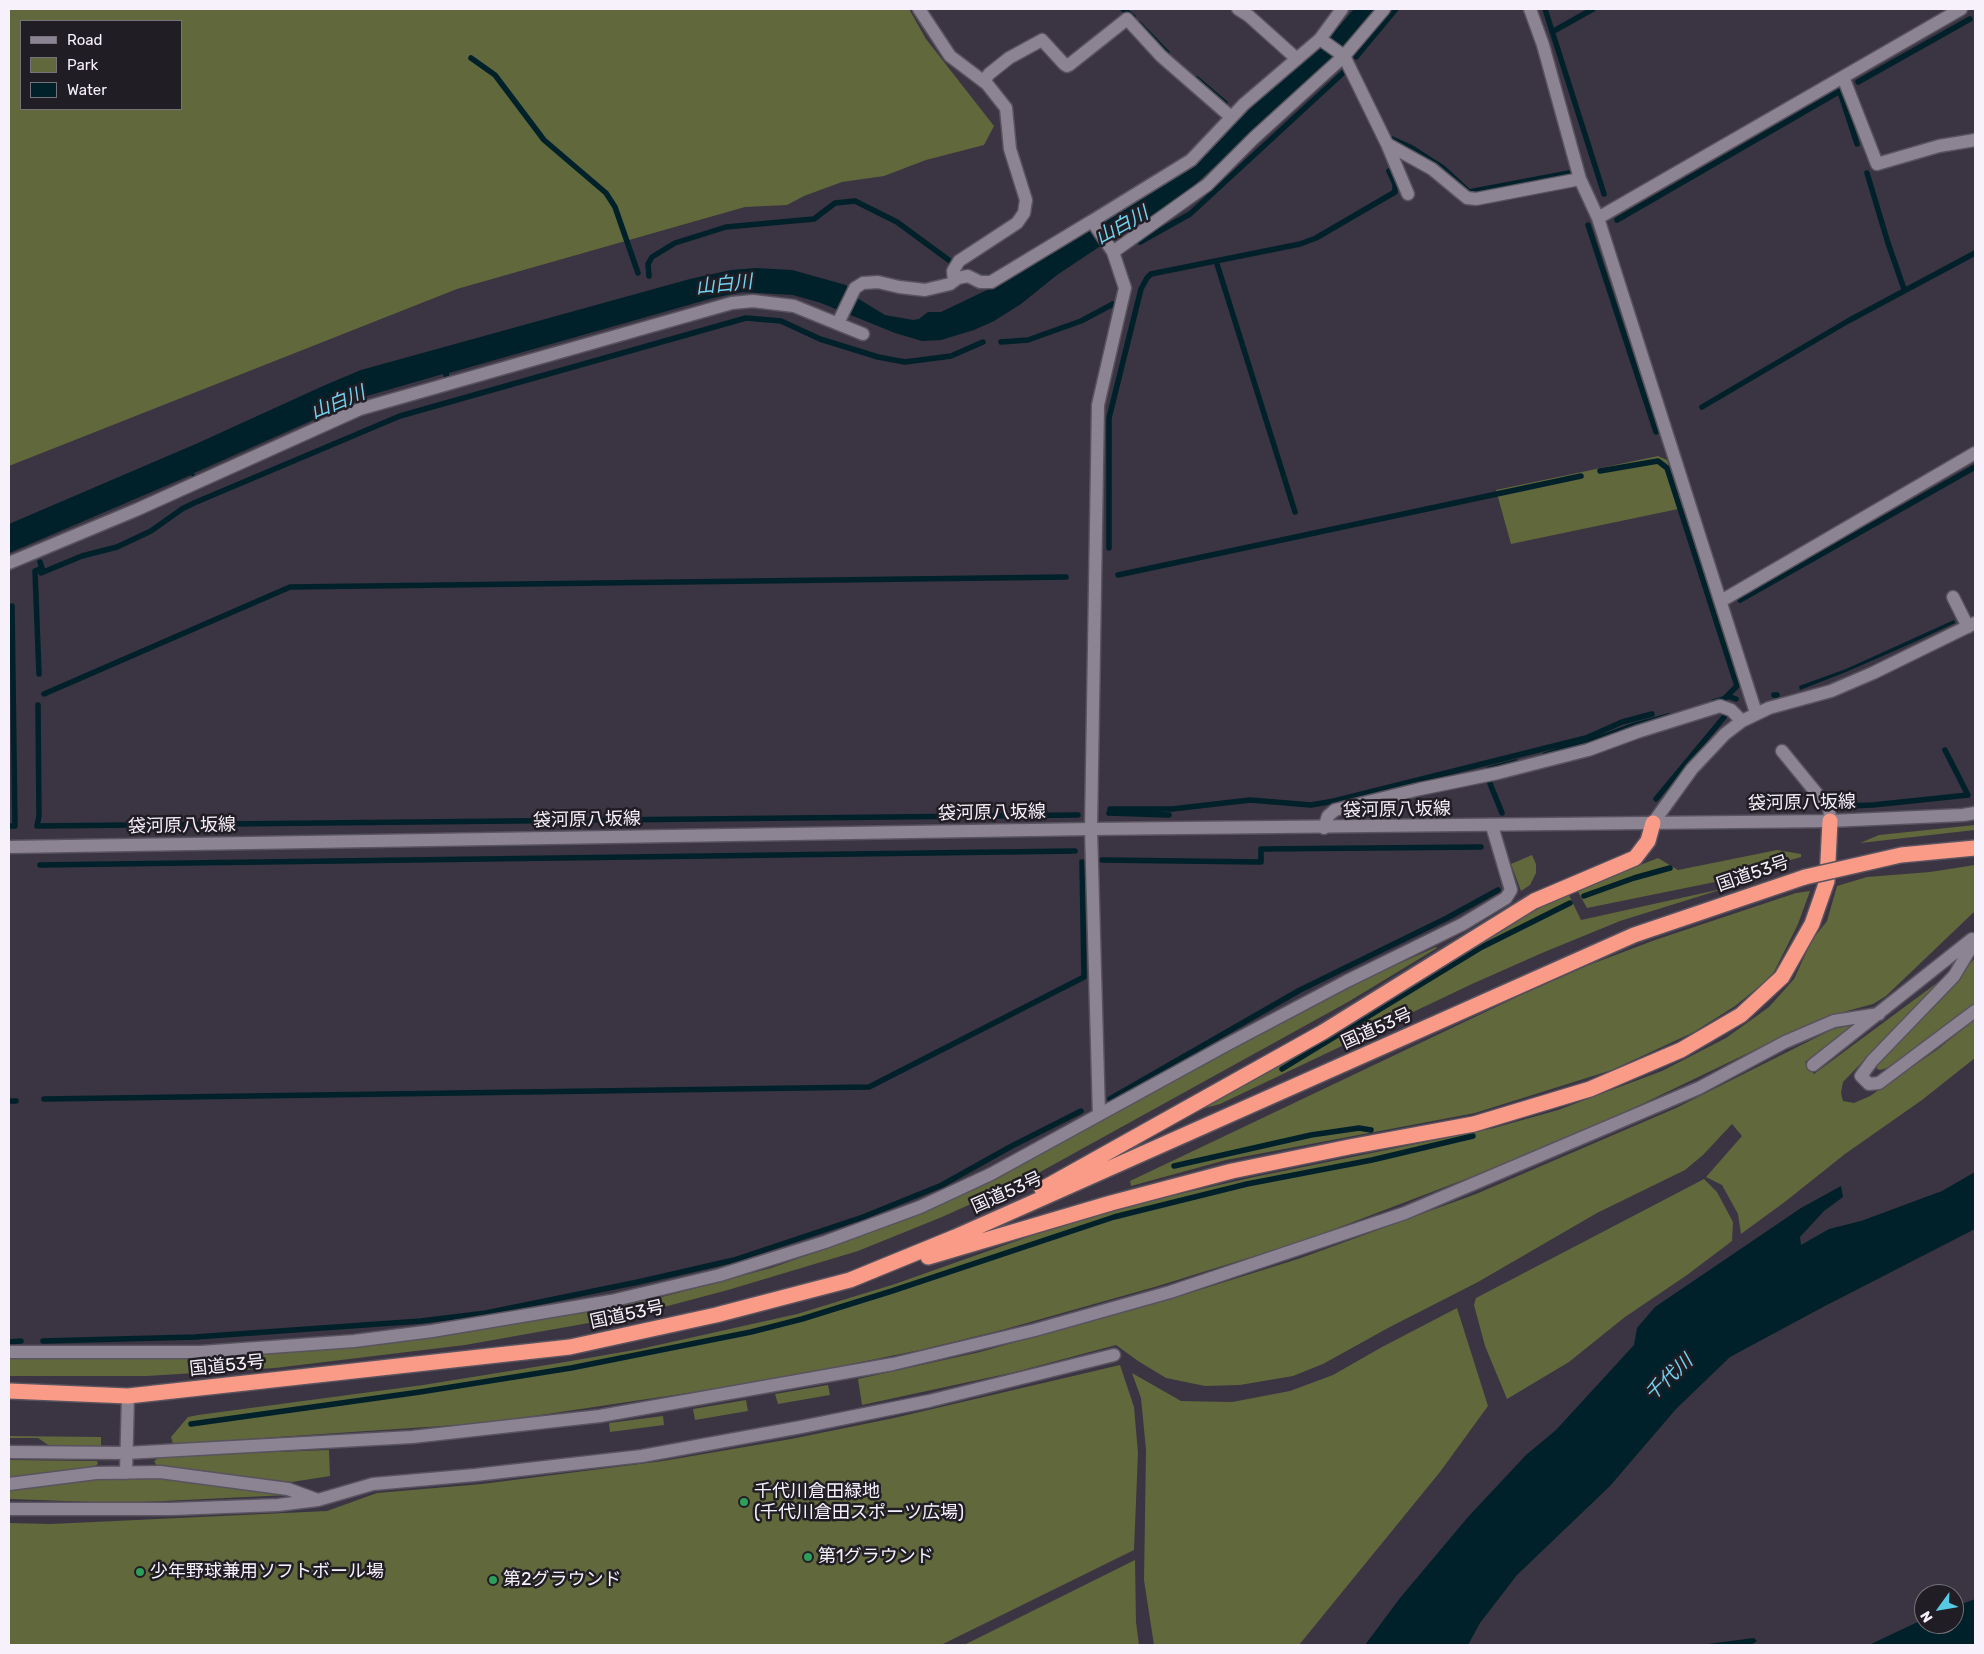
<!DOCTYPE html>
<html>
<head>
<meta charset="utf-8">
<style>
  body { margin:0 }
  #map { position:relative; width:1984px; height:1654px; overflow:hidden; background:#3b3442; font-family:Rubik,sans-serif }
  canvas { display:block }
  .frame { position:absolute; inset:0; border:10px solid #f6f1fa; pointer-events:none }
  .legend { position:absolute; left:20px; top:20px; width:162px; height:90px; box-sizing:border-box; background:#211d24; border:1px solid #76727a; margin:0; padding:6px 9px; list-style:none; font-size:15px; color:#f6f1fa }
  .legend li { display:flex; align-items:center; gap:10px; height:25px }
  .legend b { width:25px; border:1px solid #76727a }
  .north { position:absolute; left:1914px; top:1584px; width:50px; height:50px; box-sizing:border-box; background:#211d24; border:1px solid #76727a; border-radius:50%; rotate:238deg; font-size:14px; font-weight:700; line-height:20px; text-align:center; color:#f6f1fa }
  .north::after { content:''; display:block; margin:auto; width:18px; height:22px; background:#58c9e3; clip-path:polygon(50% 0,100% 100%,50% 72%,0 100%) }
</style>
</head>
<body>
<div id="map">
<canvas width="1984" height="1654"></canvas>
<div class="frame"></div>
<ul class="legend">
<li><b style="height:6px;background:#8c8493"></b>Road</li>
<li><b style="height:14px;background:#60683c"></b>Park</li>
<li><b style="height:14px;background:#00212a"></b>Water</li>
</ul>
<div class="north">N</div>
</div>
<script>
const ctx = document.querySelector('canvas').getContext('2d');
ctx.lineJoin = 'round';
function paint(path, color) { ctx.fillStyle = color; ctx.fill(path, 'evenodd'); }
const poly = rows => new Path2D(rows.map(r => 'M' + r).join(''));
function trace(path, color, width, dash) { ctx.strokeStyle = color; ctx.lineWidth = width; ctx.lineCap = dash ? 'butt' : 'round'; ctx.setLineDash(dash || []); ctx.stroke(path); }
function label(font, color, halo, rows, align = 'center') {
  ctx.font = font + ' Rubik,"Noto Sans JP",sans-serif'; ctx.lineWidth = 5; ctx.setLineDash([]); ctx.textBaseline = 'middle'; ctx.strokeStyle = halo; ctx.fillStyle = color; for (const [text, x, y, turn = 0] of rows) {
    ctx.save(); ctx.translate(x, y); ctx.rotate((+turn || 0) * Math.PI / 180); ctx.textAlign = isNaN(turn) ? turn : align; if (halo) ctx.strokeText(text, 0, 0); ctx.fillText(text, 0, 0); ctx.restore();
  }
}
const green = poly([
  [9,9,909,9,926,39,994,126,984,145,926,160,884,176,842,182,804,196,787,205,745,207,457,289,9,466],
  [21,21,181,21,181,109,21,109],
  [1658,456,1667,460,1683,508,1511,544,1496,490],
  [1975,825,1975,830,1860,843,1879,835],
  [1777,850,1801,854,1801,857,1715,882,1587,908,1577,890,1658,858,1678,870],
  [1532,855,1536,864,1536,873,1530,885,1521,891,1511,864],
  [1975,865,1975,911,1886,996,1873,1004,1847,1011,1792,1032,1615,1117,1505,1164,1306,1240,1158,1286,1002,1330,920,1350,768,1381,487,1423,173,1444,171,1437,188,1417,198,1415,423,1385,559,1363,640,1349,797,1314,895,1284,1053,1228,1140,1203,1254,1177,1494,1128,1558,1110,1662,1071,1726,1038,1769,1007,1794,979,1812,940,1827,921,1837,886,1867,877,1930,872],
  [1726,888,1620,921,1542,953,1472,984,1220,1104,1205,1108,1204,1106,1427,976,1530,913,1568,893,1581,920],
  [1810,891,1798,924,1774,972,1761,985,1735,1006,1694,1032,1612,1070,1475,1113,1226,1160,1131,1186,1130,1181,1519,996,1589,965,1655,940,1796,893],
  [1436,947,1437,948,1348,1002,1031,1177,942,1217,858,1251,728,1290,634,1315,465,1345,275,1368,147,1376,9,1376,9,1359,138,1359,262,1354,386,1343,456,1334,658,1298,771,1268,845,1242,933,1207,990,1180,1338,991],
  [1975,958,1975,1004,1919,1048,1887,1068,1880,1070,1877,1069,1877,1065],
  [1945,977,1843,1082,1841,1093,1843,1101,1854,1103,1870,1096,1938,1049,1975,1019,1975,1058,1922,1100,1845,1154,1786,1201,1741,1234,1738,1214,1722,1185,1706,1177,1742,1136,1732,1124,1703,1155,1685,1170,1597,1213,1478,1282,1388,1328,1323,1364,1293,1376,1240,1385,1205,1386,1166,1378,1138,1361,1116,1345,1015,1372,862,1405,858,1379,980,1352,1177,1297,1301,1258,1476,1194,1676,1108,1833,1029,1854,1025,1805,1062,1814,1074],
  [1704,1179,1717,1192,1733,1222,1732,1241,1687,1275,1625,1317,1569,1362,1507,1399,1485,1346,1474,1305,1476,1298],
  [1457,1308,1488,1406,1440,1472,1299,1645,1154,1645,1144,1580,1146,1450,1141,1398,1132,1373,1181,1401,1232,1402,1290,1391,1333,1375,1382,1347],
  [1120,1365,1134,1407,1138,1453,1134,1550,941,1645,9,1645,9,1523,51,1524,327,1511,377,1493,482,1484,663,1461,791,1439,894,1418],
  [828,1385,830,1395,778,1404,775,1394],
  [746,1400,748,1411,695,1420,693,1409],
  [663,1416,664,1425,610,1432,609,1423],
  [9,1436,101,1437,101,1448,51,1447,38,1438,9,1438],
  [329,1450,330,1476,292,1482,163,1468,157,1466,154,1461,160,1457,167,1456],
  [9,1460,97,1461,98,1464,93,1467,9,1479],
  [137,1478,161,1479,252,1489,289,1495,122,1503,9,1499,9,1490,95,1479],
  [1135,1560,1136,1622,1139,1645,964,1645]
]);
const water = poly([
  [1354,9,1374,9,1333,58,1176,202,1099,247,1057,275,1021,304,994,321,974,330,941,340,922,341,895,333,821,303,793,295,742,292,713,298,449,373,449,377,444,378,443,374,367,396,194,473,195,476,193,478,191,475,9,553,9,524,198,443,323,386,361,370,690,279,731,270,756,268,792,270,846,285,857,298,885,315,913,320,919,319,928,312,941,312,1010,279,1071,239,1188,170,1208,153,1245,110,1297,68,1334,32],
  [1954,620,1955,623,1910,644,1846,672,1800,690,1799,686,1846,669],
  [1975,1172,1975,1229,1823,1307,1730,1357,1676,1409,1610,1486,1517,1575,1480,1623,1468,1645,1365,1645,1400,1598,1468,1517,1526,1455,1556,1430,1634,1345,1637,1328,1655,1307,1801,1208,1841,1186,1843,1197,1824,1211,1800,1237,1801,1245,1829,1229,1861,1221,1942,1191],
  [1975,1599,1975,1645,1869,1645,1924,1619,1924,1624,1954,1624,1954,1607],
  [1754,1638,1757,1641,1751,1645,1700,1645]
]);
const stream = poly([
  [1123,9,1133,17],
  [1545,9,1604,194],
  [1139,24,1167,53],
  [1552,32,1593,9],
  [1356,57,1396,9],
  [471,58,495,75,544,140,606,193,615,207,638,273],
  [1197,79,1225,103],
  [1858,82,1970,19],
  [1841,95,1857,144],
  [1392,139,1412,148,1443,168,1469,192,1569,173],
  [1867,173,1888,243,1904,289],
  [1617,220,1840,91],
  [1588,225,1656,432],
  [1140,242,1190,214,1344,72],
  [1217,264,1295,512],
  [649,276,648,264,652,257,675,243,726,227,814,219,835,203,855,201,897,222,950,261],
  [1001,342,1028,340,1081,321,1113,304],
  [1702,407,1848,321,1975,253],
  [1600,471,1658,461,1667,468,1737,686,1724,699,1714,702],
  [1109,548,1109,418,1141,289,1147,278,1151,274,1300,244,1316,238,1395,192,1395,184,1389,171],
  [41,573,82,556,117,547,151,531,182,509,194,503,400,416,746,318,781,321,820,339,878,357,905,362,951,356,983,342],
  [1118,575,1581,476],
  [1740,600,1975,467],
  [39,674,35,571,42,568,40,562],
  [44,694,290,587,1066,577],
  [1774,695,1777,695],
  [1727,696,1736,699],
  [38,705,39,816,37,826,1078,815],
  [1545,755,1591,741,1632,726,1669,716],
  [1489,769,1516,762],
  [1489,781,1502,813],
  [1656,799,1724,717],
  [1847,806,1873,805,1968,795,1945,750],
  [1110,809,1172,809,1250,800,1311,805,1334,801,1586,738,1622,722,1652,714],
  [1109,813,1169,815],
  [9,826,15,826,12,606],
  [1102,860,1261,862,1261,849,1481,847],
  [40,865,1075,851],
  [1584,896,1634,878,1670,868],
  [1282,1069,1482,947,1570,903],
  [44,1099,869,1087,1084,977,1082,862],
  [1110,1099,1300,990,1447,918,1498,890],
  [9,1101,16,1101],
  [1174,1166,1311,1135,1359,1128,1371,1130],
  [43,1341,195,1337,421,1321,486,1313,638,1282,734,1260,863,1217,942,1185,1010,1147,1081,1111],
  [9,1342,21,1341],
  [191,1424,420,1392,571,1368,751,1332,802,1319,892,1291,1114,1217,1247,1184,1372,1160,1473,1136]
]);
const street = poly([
  [919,9,950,56,987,84,1006,108,1010,149,1026,200,1024,213,1017,223,959,261,953,271,954,281],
  [1238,9,1249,16,1297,59],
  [1530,9,1543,45,1580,179,1598,218,1756,713],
  [1320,39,1344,56,1387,144,1408,194],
  [1843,77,1877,164,1939,146,1975,140],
  [984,81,989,74,1009,58,1042,40,1064,64,1067,66,1069,65,1127,19,1161,56,1231,117],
  [1387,144,1432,169,1467,198,1476,199,1580,179],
  [1598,218,1961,9],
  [1113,252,1207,185,1254,138,1344,56,1384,9],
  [838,323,855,288,863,283,878,282,899,287,925,290,950,284,958,278,968,276,980,282,991,282,1092,221],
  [9,563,136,510,360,409,732,303,753,301,794,306,863,334],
  [1953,597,1968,627],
  [1721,601,1975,453],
  [1782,751,1818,795,1829,803,1830,821],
  [1653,823,1692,769,1725,734,1742,721,1769,708,1831,691,1873,673,1975,623],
  [1324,828,1328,816,1335,810,1420,789,1498,773,1588,750,1637,732,1720,706,1731,710,1742,721],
  [1975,941,1954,976,1872,1061,1861,1076,1869,1084,1879,1083,1975,1011],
  [1813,1065,1972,939],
  [1099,1115,1091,829,1098,405,1125,288,1113,252,1092,221,1191,160,1244,104,1320,39,1342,9],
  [9,1352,201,1352,354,1341,432,1331,611,1301,720,1275,825,1242,920,1207,991,1174,1226,1045,1347,981,1463,924,1506,898,1511,890,1492,826],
  [9,1452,126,1453,412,1437,600,1416,893,1364,1035,1330,1170,1292,1405,1213,1699,1088,1785,1042,1834,1021,1879,1014],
  [126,1473,128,1396],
  [9,1484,96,1473,160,1472,288,1489,315,1499],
  [9,1509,172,1509,278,1505,318,1500,373,1484,475,1475,642,1456,801,1427,929,1401,1114,1355]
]);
const secondary = poly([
  [9,847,1091,829,1830,821,1963,815,1975,813]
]);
const highway = poly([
  [1042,1189,1323,1032,1534,901,1635,858,1648,841,1653,823],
  [928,1257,1111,1203,1232,1171,1349,1147,1474,1124,1590,1089,1681,1050,1741,1015,1782,977,1812,924,1827,881,1830,821],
  [9,1391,128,1396,570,1347,716,1315,850,1280,955,1237,1634,935,1805,877]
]);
const highwayBridge = poly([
  [1805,877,1901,855,1975,848]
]);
const markers = [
  [744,1502,5,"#2e9e5b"],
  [808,1557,5,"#2e9e5b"],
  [140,1572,5,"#2e9e5b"],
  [493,1580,5,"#2e9e5b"]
];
const streetNames = [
  ["袋河原八坂線",1802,803,-1],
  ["袋河原八坂線",1397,810,-1],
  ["袋河原八坂線",992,813,-1],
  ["袋河原八坂線",587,820,-1],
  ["袋河原八坂線",182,826,-1],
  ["国道53号",1753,874,-19],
  ["国道53号",1377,1029,-24],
  ["国道53号",1007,1193,-24],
  ["国道53号",627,1315,-12],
  ["国道53号",227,1366,-6]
];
const poiNames = [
  ["千代川倉田緑地",754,1492],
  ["(千代川倉田スポーツ広場)",754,1513],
  ["第1グラウンド",818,1557],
  ["少年野球兼用ソフトボール場",150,1572],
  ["第2グラウンド",503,1580]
];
const waterNames = [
  ["山白川",1122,226,-29],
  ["山白川",724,285,-6],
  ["山白川",338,403,-22],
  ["千代川",1669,1378,-43]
];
paint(green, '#60683c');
paint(water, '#00212a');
trace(stream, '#00212a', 5.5);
trace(street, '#59535f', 15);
trace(secondary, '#59535f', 15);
trace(highway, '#59535f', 18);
trace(street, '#8c8493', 12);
trace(secondary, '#8c8493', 12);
trace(highway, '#fa9b87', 15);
trace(highwayBridge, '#59535f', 18, []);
trace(highwayBridge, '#fa9b87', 15);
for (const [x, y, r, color] of markers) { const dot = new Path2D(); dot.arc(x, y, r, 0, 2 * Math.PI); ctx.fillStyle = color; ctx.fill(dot); trace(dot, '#211d24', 2); }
label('18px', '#f6f1fa', '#211d24', streetNames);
label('18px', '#f6f1fa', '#211d24', poiNames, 'left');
label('italic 19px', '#71d4f1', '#211d24', waterNames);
</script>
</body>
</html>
